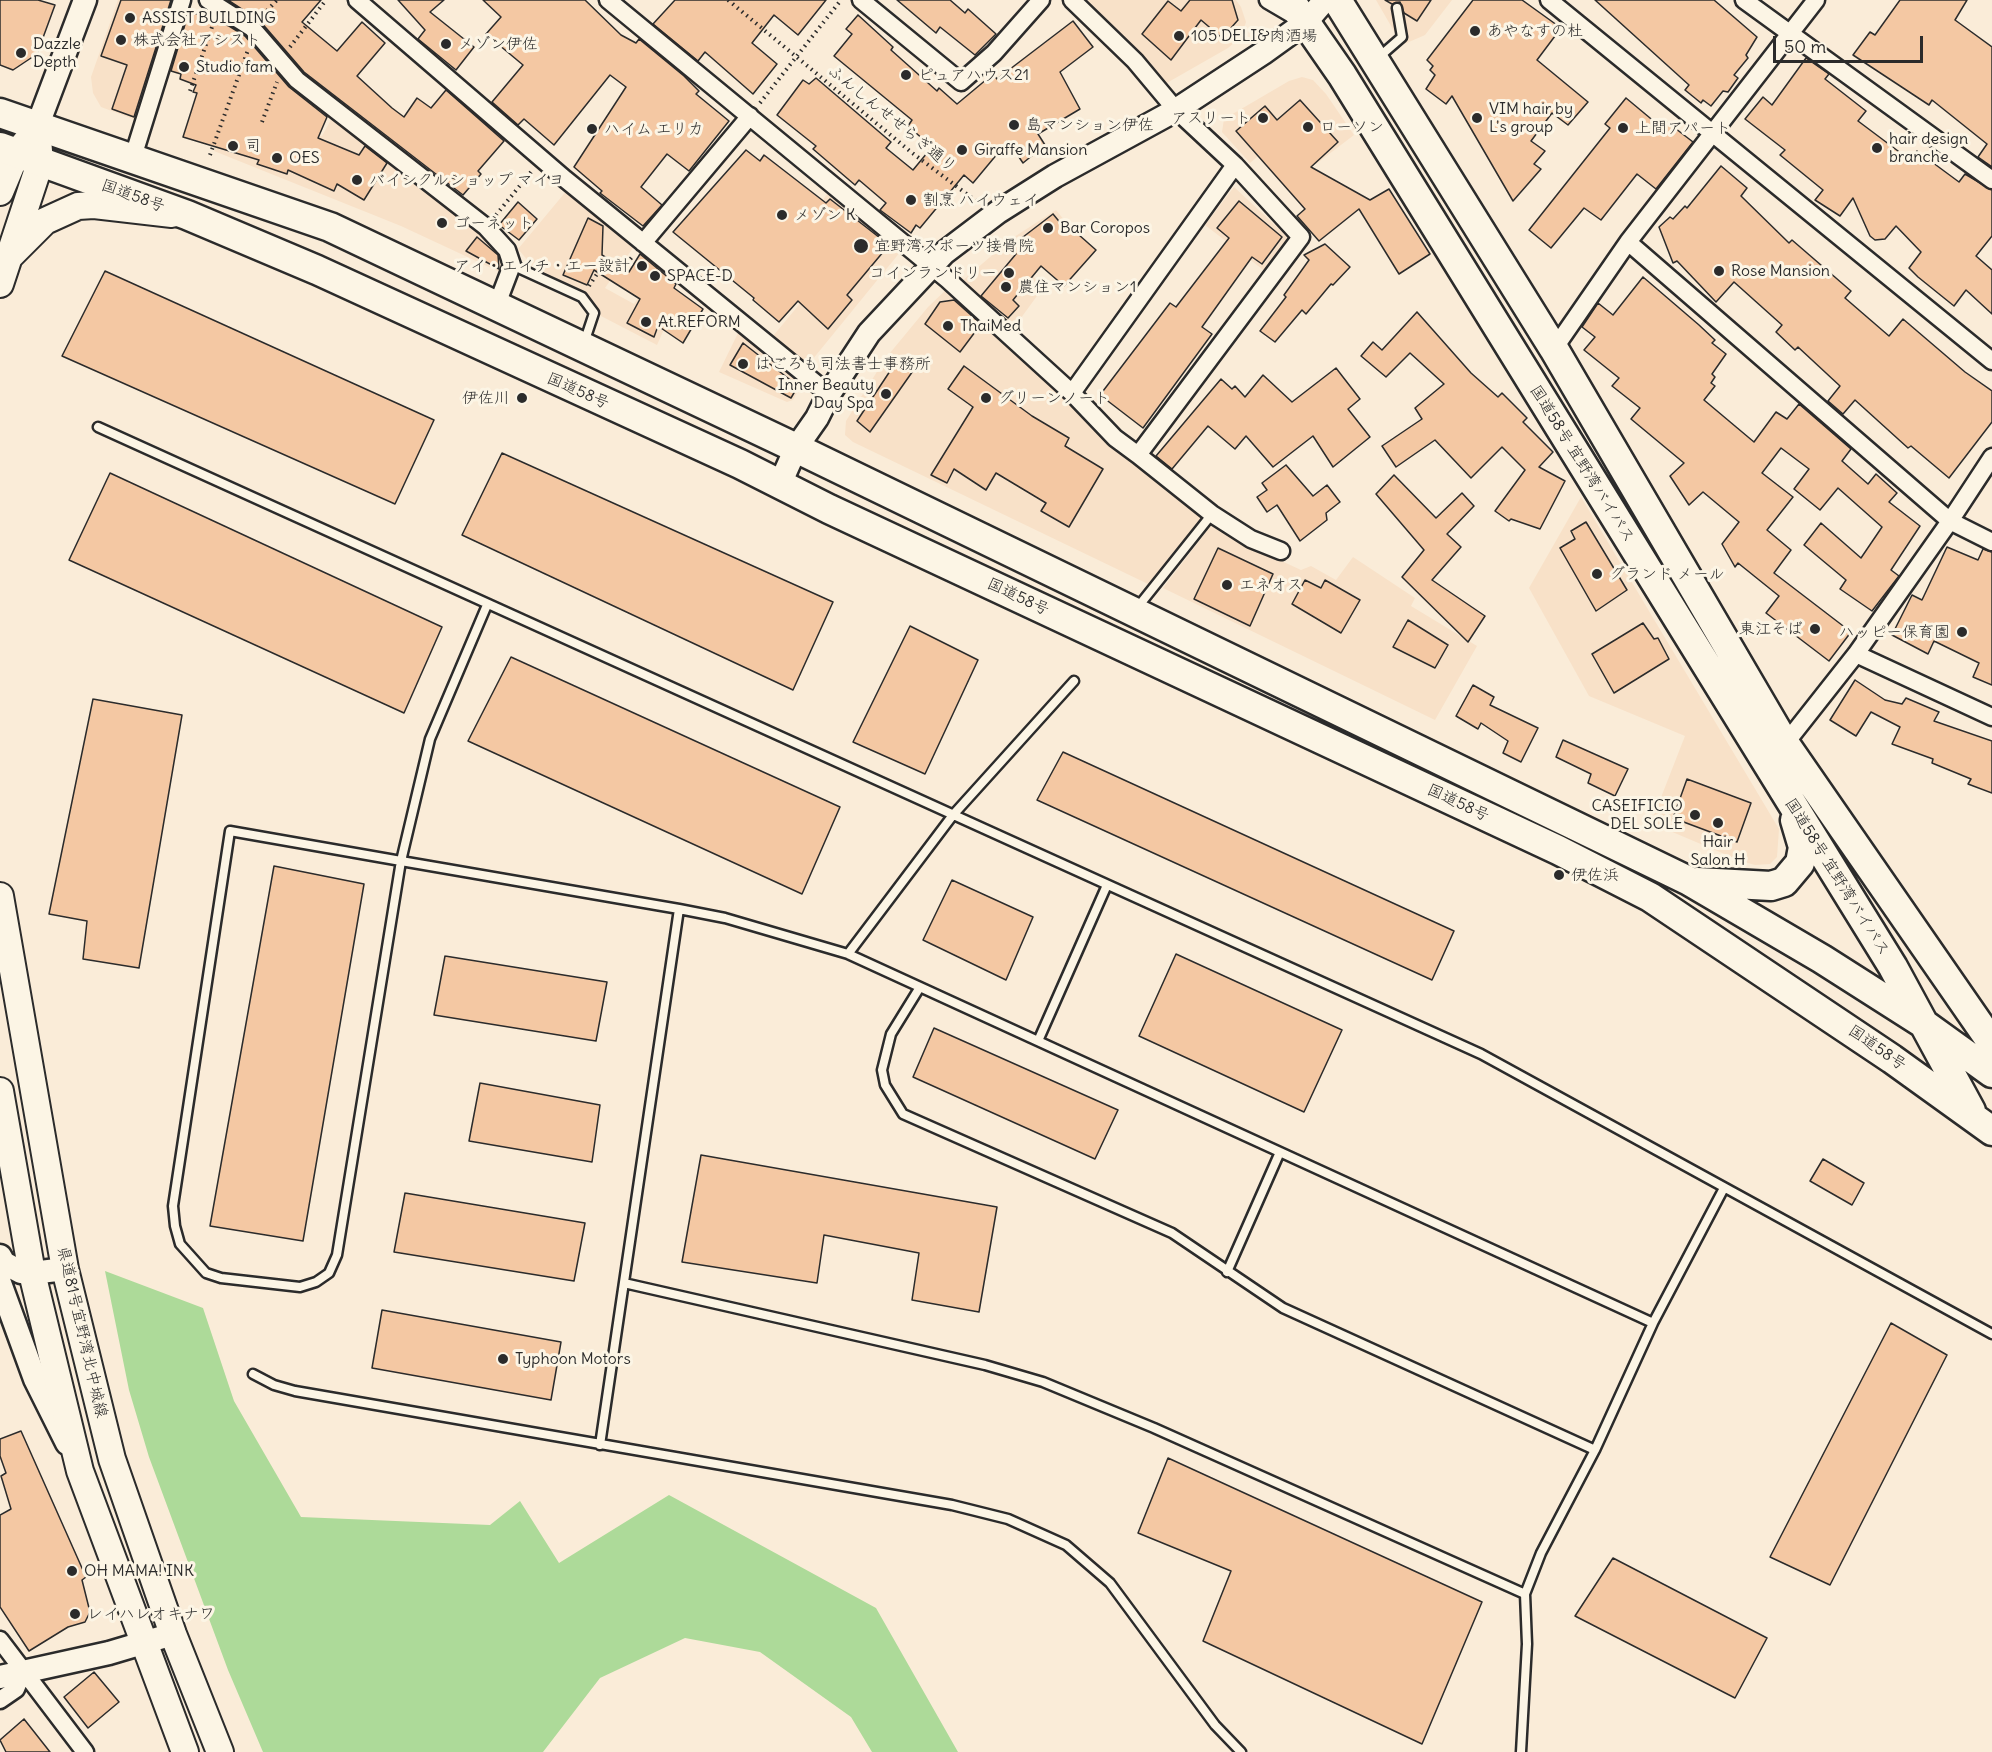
<!DOCTYPE html>
<html>
<head>
<meta charset="utf-8">
<style>
  body { margin:0 }
  #map { position:relative; width:1992px; height:1752px; overflow:hidden; background:#faecd8; font-family:Delius,sans-serif }
  canvas { display:block }
  .scale { position:absolute; left:1773px; top:36px; width:150px; height:27px; box-sizing:border-box; border:3px solid #2b2b2b; border-top:0; padding-left:8px; font-size:18px; line-height:21px; white-space:nowrap; color:#2b2b2b; -webkit-text-stroke:4px #fcf5e5; paint-order:stroke }
</style>
</head>
<body>
<div id="map">
<canvas width="1992" height="1752"></canvas>
<div class="scale">50 m</div>
</div>
<script>
const ctx = document.querySelector('canvas').getContext('2d');
ctx.lineJoin = 'round';
function paint(path, color) { ctx.fillStyle = color; ctx.fill(path, 'evenodd'); }
const poly = rows => new Path2D(rows.map(r => 'M' + r).join(''));
function trace(path, color, width, dash) { ctx.strokeStyle = color; ctx.lineWidth = width; ctx.lineCap = dash ? 'butt' : 'round'; ctx.setLineDash(dash || []); ctx.stroke(path); }
function label(font, color, halo, rows, align = 'center') {
  ctx.font = font + ' Delius,"Klee One",sans-serif'; ctx.lineWidth = 6; ctx.setLineDash([]); ctx.textBaseline = 'middle'; ctx.strokeStyle = halo; ctx.fillStyle = color; for (const [text, x, y, turn = 0] of rows) {
    ctx.save(); ctx.translate(x, y); ctx.rotate((+turn || 0) * Math.PI / 180); ctx.textAlign = isNaN(turn) ? turn : align; if (halo) ctx.strokeText(text, 0, 0); ctx.fillText(text, 0, 0); ctx.restore();
  }
}
const built = poly([
  [118,0,152,0,128,69,152,78,136,120,101,107,93,93,91,77],
  [1081,0,1236,0,1241,7,1246,22,1241,37,1228,48,1165,84],
  [1376,0,1452,0,1425,35,1402,45],
  [1302,77,1313,80,1326,94,1354,135,1316,164,1288,131,1250,163,1222,132,1224,119,1289,81],
  [228,112,260,115,322,136,333,116,393,160,503,252,504,274,401,226,214,151],
  [1234,187,1290,239,1266,272,1205,225],
  [568,189,635,245,605,288,634,304,648,282,677,300,657,345,601,316,581,290,546,274,530,263,518,249],
  [830,191,901,251,808,365,773,336,828,270,791,238],
  [1056,210,1069,226,1031,273,1042,289,1013,329,961,282,1011,239],
  [949,287,1203,516,1148,584,853,442,845,435,846,421,885,359,928,307],
  [739,331,802,383,793,400,787,402,719,372],
  [1581,497,1779,829,1777,857,1770,864,1755,865,1741,861,1651,823,1685,736,1589,696,1529,588],
  [1213,523,1247,545,1301,570,1311,566,1336,580,1353,557,1415,598,1411,606,1477,646,1435,720,1163,588]
]);
const green = poly([
  [105,1271,203,1308,234,1401,301,1517,490,1525,520,1501,559,1563,669,1495,876,1608,958,1752,872,1752,851,1717,760,1652,685,1638,600,1678,543,1752,263,1752,228,1670,149,1457,129,1390]
]);
const building = poly([
  [0,0,38,0,55,5,37,54,13,70,0,65,0,0],
  [121,0,171,0,134,117,112,109,127,65,101,56,121,0],
  [228,0,321,0,302,22,337,51,362,22,385,43,357,76,392,108,404,117,417,98,431,108,446,90,504,141,478,171,481,174,463,195,304,72,260,21,228,0],
  [398,0,444,0,430,12,474,47,456,70,418,39,425,30,398,0],
  [483,0,585,0,621,35,636,43,639,39,684,76,699,91,696,94,729,121,689,171,667,154,641,187,662,205,643,226,600,193,602,191,574,167,626,87,610,75,554,145,524,119,518,125,492,102,523,65,486,34,501,17,483,0],
  [675,0,826,0,798,35,774,15,752,43,777,64,753,94,705,52,698,61,653,24,675,0],
  [897,0,950,0,965,13,968,9,996,34,975,55,940,27,936,33,897,0],
  [1190,0,1232,0,1238,20,1222,38,1201,20,1171,60,1142,34,1168,1,1181,11,1190,0],
  [1385,0,1431,0,1417,21,1404,13,1400,2,1392,4,1385,0],
  [1473,0,1522,0,1561,28,1537,60,1588,102,1568,125,1552,113,1531,141,1545,151,1534,164,1541,169,1513,201,1452,96,1446,104,1426,89,1435,75,1430,70,1433,66,1427,60,1473,0],
  [1595,0,1714,0,1757,37,1746,55,1748,58,1734,75,1738,78,1728,92,1723,91,1711,106,1703,100,1701,103,1685,90,1689,85,1595,0],
  [1900,0,1967,0,1955,20,1992,47,1992,167,1978,157,1987,144,1932,100,1929,105,1853,55,1870,32,1875,35,1900,0],
  [189,11,229,26,245,36,289,87,327,117,318,138,359,155,365,146,387,163,364,200,337,184,334,191,288,170,287,174,257,164,259,160,183,137,197,93,193,92,196,85,180,79,181,74,171,71,189,11],
  [858,15,893,47,891,50,937,91,939,88,957,104,993,74,997,79,1073,21,1093,47,1060,72,1080,109,1038,134,1045,145,1023,163,1008,141,973,183,964,175,920,228,916,225,911,233,880,210,886,203,859,180,855,185,813,149,816,146,777,115,803,80,809,84,816,78,891,142,886,148,913,170,932,147,908,126,912,120,834,56,852,34,846,29,858,15],
  [1806,58,1829,74,1825,79,1866,111,1858,121,1910,160,1917,151,1959,182,1965,174,1992,190,1992,236,1976,256,1992,270,1992,314,1966,290,1954,306,1918,277,1909,268,1921,252,1896,226,1885,239,1875,240,1870,236,1853,198,1840,216,1815,200,1823,190,1780,155,1785,150,1745,119,1763,97,1772,105,1806,58],
  [1626,98,1662,128,1667,122,1693,142,1656,189,1637,174,1601,220,1584,208,1551,248,1529,230,1610,128,1605,124,1626,98],
  [1300,100,1338,142,1311,167,1370,200,1389,189,1430,254,1399,274,1359,209,1319,241,1297,216,1305,209,1236,131,1265,106,1277,120,1300,100],
  [746,150,760,161,764,155,826,203,830,199,889,245,847,295,852,300,828,329,798,301,779,322,753,300,754,298,673,232,746,150],
  [1721,166,1747,188,1741,196,1789,243,1792,240,1851,291,1845,298,1889,336,1903,319,1965,372,1992,391,1992,422,1949,478,1911,446,1908,448,1855,400,1843,414,1828,401,1840,386,1798,347,1795,350,1776,332,1782,325,1734,282,1716,302,1677,261,1673,263,1659,227,1670,217,1673,219,1685,206,1687,208,1721,166],
  [1239,201,1282,237,1262,264,1252,257,1202,327,1212,334,1143,428,1100,395,1170,303,1176,307,1229,238,1217,228,1239,201],
  [518,202,537,219,519,240,499,225,518,202],
  [1053,214,1067,231,1070,227,1096,250,1064,286,1041,266,1013,300,1019,306,1008,318,981,296,1016,254,1010,247,1053,214],
  [588,218,603,226,602,255,629,272,640,254,676,284,674,288,703,309,683,343,658,326,654,337,627,323,640,299,594,270,587,285,563,275,588,218],
  [477,237,498,255,499,269,466,251,477,237],
  [1325,244,1350,267,1333,285,1331,284,1306,314,1302,310,1275,342,1260,331,1286,297,1284,295,1309,260,1304,255,1325,244],
  [105,271,434,420,395,504,62,356,105,271],
  [1643,277,1699,325,1715,340,1712,343,1726,354,1712,374,1715,377,1711,383,1715,386,1704,400,1754,442,1776,412,1787,419,1799,404,1851,449,1842,461,1868,484,1876,474,1897,493,1889,502,1920,526,1891,570,1899,576,1872,611,1840,589,1846,580,1804,545,1821,523,1861,558,1882,527,1838,488,1820,510,1794,489,1809,469,1781,448,1762,473,1793,497,1767,530,1791,550,1774,573,1851,632,1829,661,1766,613,1779,596,1738,563,1735,567,1722,544,1739,522,1703,492,1689,505,1670,476,1684,463,1631,419,1640,408,1612,386,1619,378,1584,350,1595,337,1582,327,1598,303,1613,315,1643,277],
  [954,300,981,324,960,352,925,324,940,302,954,300],
  [1417,312,1471,373,1498,397,1502,393,1527,418,1523,422,1553,452,1539,467,1565,481,1540,529,1511,519,1509,521,1495,511,1525,470,1502,447,1471,478,1435,440,1396,467,1382,446,1422,419,1415,408,1444,384,1410,353,1386,377,1361,356,1373,342,1382,350,1417,312],
  [743,343,798,386,791,398,730,365,743,343],
  [900,356,915,368,870,432,857,421,900,356],
  [964,366,1032,416,1069,438,1065,446,1103,469,1069,527,1041,511,1046,503,996,473,986,490,954,469,947,483,931,475,973,407,948,389,964,366],
  [1336,368,1360,399,1348,409,1370,437,1333,467,1313,436,1273,467,1246,436,1235,449,1208,426,1172,469,1156,456,1221,379,1232,389,1235,386,1245,397,1263,375,1292,402,1336,368],
  [502,453,833,602,793,690,462,535,502,453],
  [1286,465,1313,496,1327,485,1340,502,1326,513,1327,520,1300,541,1277,505,1267,512,1257,497,1267,490,1262,483,1286,465],
  [110,473,442,627,404,713,69,560,110,473],
  [1394,475,1436,518,1462,493,1474,506,1447,534,1461,547,1432,580,1485,616,1468,642,1402,577,1424,550,1376,494,1394,475],
  [1586,522,1627,590,1596,611,1560,548,1575,539,1571,531,1586,522],
  [1947,547,1978,560,1983,549,1992,552,1992,685,1973,677,1979,663,1934,641,1928,654,1892,635,1912,595,1922,600,1947,547],
  [1218,548,1273,574,1250,626,1194,599,1218,548],
  [1305,580,1321,588,1325,580,1360,600,1341,633,1292,604,1305,580],
  [1408,620,1448,645,1435,668,1393,647,1408,620],
  [1643,623,1654,639,1658,638,1669,659,1614,693,1592,654,1643,623],
  [910,626,978,660,925,774,853,742,910,626],
  [511,657,840,807,802,894,468,741,511,657],
  [1855,680,1885,700,1902,704,1906,698,1939,712,1934,721,1992,741,1992,793,1968,784,1971,779,1932,763,1933,759,1892,744,1900,727,1871,712,1856,736,1830,720,1855,680],
  [1473,685,1494,697,1490,705,1538,728,1521,762,1503,753,1508,741,1481,723,1478,729,1456,716,1473,685],
  [93,699,182,715,139,968,83,959,87,921,49,914,93,699],
  [1563,740,1628,769,1615,796,1588,783,1591,774,1556,757,1563,740],
  [1063,752,1454,931,1432,980,1037,800,1063,752],
  [1687,779,1751,803,1737,842,1673,818,1687,779],
  [274,866,364,884,303,1241,210,1226,274,866],
  [952,880,1033,917,1006,980,923,940,952,880],
  [1176,954,1342,1030,1304,1112,1139,1036,1176,954],
  [445,956,607,982,596,1041,434,1015,445,956],
  [934,1028,1118,1110,1095,1159,913,1077,934,1028],
  [480,1083,600,1105,592,1162,469,1141,480,1083],
  [701,1155,997,1207,979,1312,912,1300,919,1253,824,1235,817,1283,682,1262,701,1155],
  [1823,1159,1864,1183,1852,1205,1810,1181,1823,1159],
  [405,1193,585,1223,574,1281,394,1252,405,1193],
  [382,1310,561,1342,551,1400,372,1368,382,1310],
  [1891,1323,1947,1355,1830,1585,1770,1557,1891,1323],
  [21,1431,86,1577,82,1580,90,1612,85,1622,68,1627,29,1651,0,1607,0,1515,11,1509,1,1476,6,1473,0,1456,0,1439,21,1431],
  [1168,1458,1482,1602,1422,1744,1203,1641,1231,1571,1138,1533,1168,1458],
  [1613,1558,1767,1638,1735,1698,1575,1616,1613,1558],
  [94,1672,119,1702,88,1728,64,1697,94,1672],
  [24,1719,50,1752,6,1752,0,1740,24,1719]
]);
const path = poly([
  [728,0,911,152,976,201],
  [263,15,277,0],
  [290,47,326,0],
  [190,91,213,24],
  [760,103,841,0],
  [262,122,277,82],
  [210,155,248,50],
  [496,215,531,172],
  [589,286,601,268,625,265,633,256]
]);
const lane = poly([
  [1379,57,1402,37,1397,8],
  [512,265,582,297,594,313,584,343],
  [98,427,1481,1054,1992,1334],
  [487,605,430,739,401,861,337,1255,329,1273,316,1282,300,1287,221,1278,206,1273,180,1244,175,1226,173,1206,230,831,401,861,679,909,725,918,848,954,1653,1323],
  [1137,608,1212,514],
  [848,954,953,815,1074,681],
  [920,987,891,1034,882,1070,885,1085,903,1114,1172,1233,1283,1308,1595,1450],
  [1038,1041,1107,885],
  [1227,1272,1280,1152],
  [624,1283,985,1365,1043,1382,1154,1428,1525,1594],
  [253,1374,274,1385,295,1391,952,1505,1008,1519,1066,1545,1110,1583,1215,1725,1241,1752],
  [600,1445,679,909],
  [1521,1752,1527,1644,1525,1594,1541,1553,1595,1450,1653,1323,1724,1188]
]);
const street = poly([
  [208,0,252,28,297,80,486,227,507,250,512,265,496,307],
  [357,0,565,179,829,394],
  [608,0,948,280,1072,393,1115,438,1138,455,1301,237,1235,165,1176,110,1135,61,1072,0],
  [861,0,961,82,994,53,1041,0],
  [1268,0,1297,17],
  [1549,0,1992,361],
  [1744,0,1992,180],
  [133,157,182,0],
  [1628,242,1950,521,1992,542],
  [643,243,750,116],
  [1554,349,1628,242,1816,0],
  [1072,393,1235,165],
  [1138,455,1212,514,1251,539,1281,551],
  [1856,654,1992,717],
  [1785,744,1856,654,1950,521,1992,457],
  [0,1640,85,1752],
  [0,1700,16,1689,23,1672]
]);
const secondary = poly([
  [37,127,85,0],
  [780,484,796,448,817,418,829,394,869,333,944,253,998,212,1055,176,1176,110,1263,53,1306,22,1325,0],
  [0,1256,4,1263,21,1272,32,1273,65,1269],
  [0,1283,35,1379,67,1443],
  [0,1677,109,1653,173,1634]
]);
const primary = poly([
  [0,192,16,154,30,137],
  [8,258,45,221,78,206,94,205,172,214],
  [0,284,40,163,37,127],
  [0,896,65,1269,112,1459,173,1634,220,1752],
  [0,1091,32,1273,80,1471,185,1752]
]);
const highway = poly([
  [1290,0,1342,75,1893,967,1971,1111],
  [1337,0,1554,349,1785,744,1992,1043],
  [0,113,330,227,796,448,1689,881,1822,959,1924,1024,1992,1073],
  [0,147,187,215,317,270,740,464,829,509,1558,850,1650,897,1892,1059,1992,1131],
  [1697,882,1771,886,1784,882,1800,863,1803,847,1795,820]
]);
const markers = [
  [130,18,6,"#2b2b2b"],
  [1475,31,6,"#2b2b2b"],
  [1179,36,6,"#2b2b2b"],
  [121,40,6,"#2b2b2b"],
  [446,44,6,"#2b2b2b"],
  [21,53,6,"#2b2b2b"],
  [184,67,6,"#2b2b2b"],
  [906,75,6,"#2b2b2b"],
  [1263,118,6,"#2b2b2b"],
  [1477,118,6,"#2b2b2b"],
  [1014,125,6,"#2b2b2b"],
  [1308,127,6,"#2b2b2b"],
  [1623,128,6,"#2b2b2b"],
  [592,129,6,"#2b2b2b"],
  [233,146,6,"#2b2b2b"],
  [1877,148,6,"#2b2b2b"],
  [962,150,6,"#2b2b2b"],
  [277,158,6,"#2b2b2b"],
  [357,180,6,"#2b2b2b"],
  [911,200,6,"#2b2b2b"],
  [782,215,6,"#2b2b2b"],
  [442,223,6,"#2b2b2b"],
  [1048,228,6,"#2b2b2b"],
  [861,246,8,"#2b2b2b"],
  [642,266,6,"#2b2b2b"],
  [1719,271,6,"#2b2b2b"],
  [1009,273,6,"#2b2b2b"],
  [655,276,6,"#2b2b2b"],
  [1006,287,6,"#2b2b2b"],
  [646,322,6,"#2b2b2b"],
  [948,326,6,"#2b2b2b"],
  [743,364,6,"#2b2b2b"],
  [886,394,6,"#2b2b2b"],
  [522,398,6,"#2b2b2b"],
  [986,398,6,"#2b2b2b"],
  [1597,574,6,"#2b2b2b"],
  [1227,585,6,"#2b2b2b"],
  [1815,629,6,"#2b2b2b"],
  [1962,632,6,"#2b2b2b"],
  [1695,815,6,"#2b2b2b"],
  [1718,823,6,"#2b2b2b"],
  [1559,875,6,"#2b2b2b"],
  [503,1359,6,"#2b2b2b"],
  [72,1571,6,"#2b2b2b"],
  [75,1614,6,"#2b2b2b"]
];
const poiNames = [
  ["ASSIST BUILDING",142,18],
  ["あやなすの杜",1487,31],
  ["105 DELI&肉酒場",1191,36],
  ["株式会社アシスト",133,40],
  ["Dazzle",33,44],
  ["Depth",33,62],
  ["メゾン伊佐",458,44],
  ["Studio fam",196,67],
  ["ピュアハウス21",918,75],
  ["VIM hair by",1489,109],
  ["L's group",1489,127],
  ["アスリート",1251,118,"right"],
  ["島マンション伊佐",1026,125],
  ["ローソン",1320,127],
  ["上間アパート",1635,128],
  ["ハイム エリカ",604,129],
  ["hair design",1889,139],
  ["branche",1889,157],
  ["司",245,146],
  ["Giraffe Mansion",974,150],
  ["OES",289,158],
  ["バイシクルショップ マイヨ",369,180],
  ["割烹 ハイウェイ",923,200],
  ["メゾン K",794,215],
  ["ゴーネット",454,223],
  ["Bar Coropos",1060,228],
  ["宜野湾スポーツ接骨院",874,246],
  ["アイ・エイチ・エー設計",630,266,"right"],
  ["Rose Mansion",1731,271],
  ["コインランドリー",997,273,"right"],
  ["SPACE-D",667,276],
  ["農住マンション1",1018,287],
  ["At.REFORM",658,322],
  ["ThaiMed",960,326],
  ["はごろも司法書士事務所",755,364],
  ["Inner Beauty",874,385,"right"],
  ["Day Spa",874,403,"right"],
  ["伊佐川",510,398,"right"],
  ["グリーンノート",998,398],
  ["グランド メール",1609,574],
  ["エネオス",1239,585],
  ["東江そば",1803,629,"right"],
  ["ハッピー保育園",1950,632,"right"],
  ["CASEIFICIO",1683,806,"right"],
  ["DEL SOLE",1683,824,"right"],
  ["Hair",1718,842,"center"],
  ["Salon H",1718,860,"center"],
  ["伊佐浜",1571,875],
  ["Typhoon Motors",515,1359],
  ["OH MAMA! INK",84,1571],
  ["レイハレオキナワ",87,1614]
];
const streetNames = [
  ["ふんしんせせらぎ通り",892,119,39],
  ["国道58号",133,196,20],
  ["国道58号",578,391,24],
  ["国道58号 宜野湾バイパス",1582,464,58],
  ["国道58号",1018,597,25],
  ["国道58号",1458,803,25],
  ["国道58号 宜野湾バイパス",1837,877,58],
  ["国道58号",1877,1048,35],
  ["県道81号宜野湾北中城線",82,1332,77]
];
paint(built, '#f8e1c8');
paint(green, '#adda99');
paint(building, '#f4c8a3');
trace(building, '#2b2b2b', 1.5);
trace(lane, '#2b2b2b', 13);
trace(street, '#2b2b2b', 21);
trace(secondary, '#2b2b2b', 27);
trace(primary, '#2b2b2b', 30);
trace(highway, '#2b2b2b', 33);
trace(path, '#2b2b2b', 4, [1.5, 4.5]);
trace(lane, '#fcf5e5', 8);
trace(street, '#fcf5e5', 16);
trace(secondary, '#fcf5e5', 22);
trace(primary, '#fcf5e5', 26);
trace(highway, '#fcf5e5', 28);
for (const [x, y, r, color] of markers) { const dot = new Path2D(); dot.arc(x, y, r, 0, 2 * Math.PI); ctx.fillStyle = color; ctx.fill(dot); trace(dot, '#fcf5e5', 2); }
label('16px', '#2b2b2b', '#fcf5e5', poiNames, 'left');
label('16px', '#2b2b2b', '#fcf5e5', streetNames);
</script>
</body>
</html>
